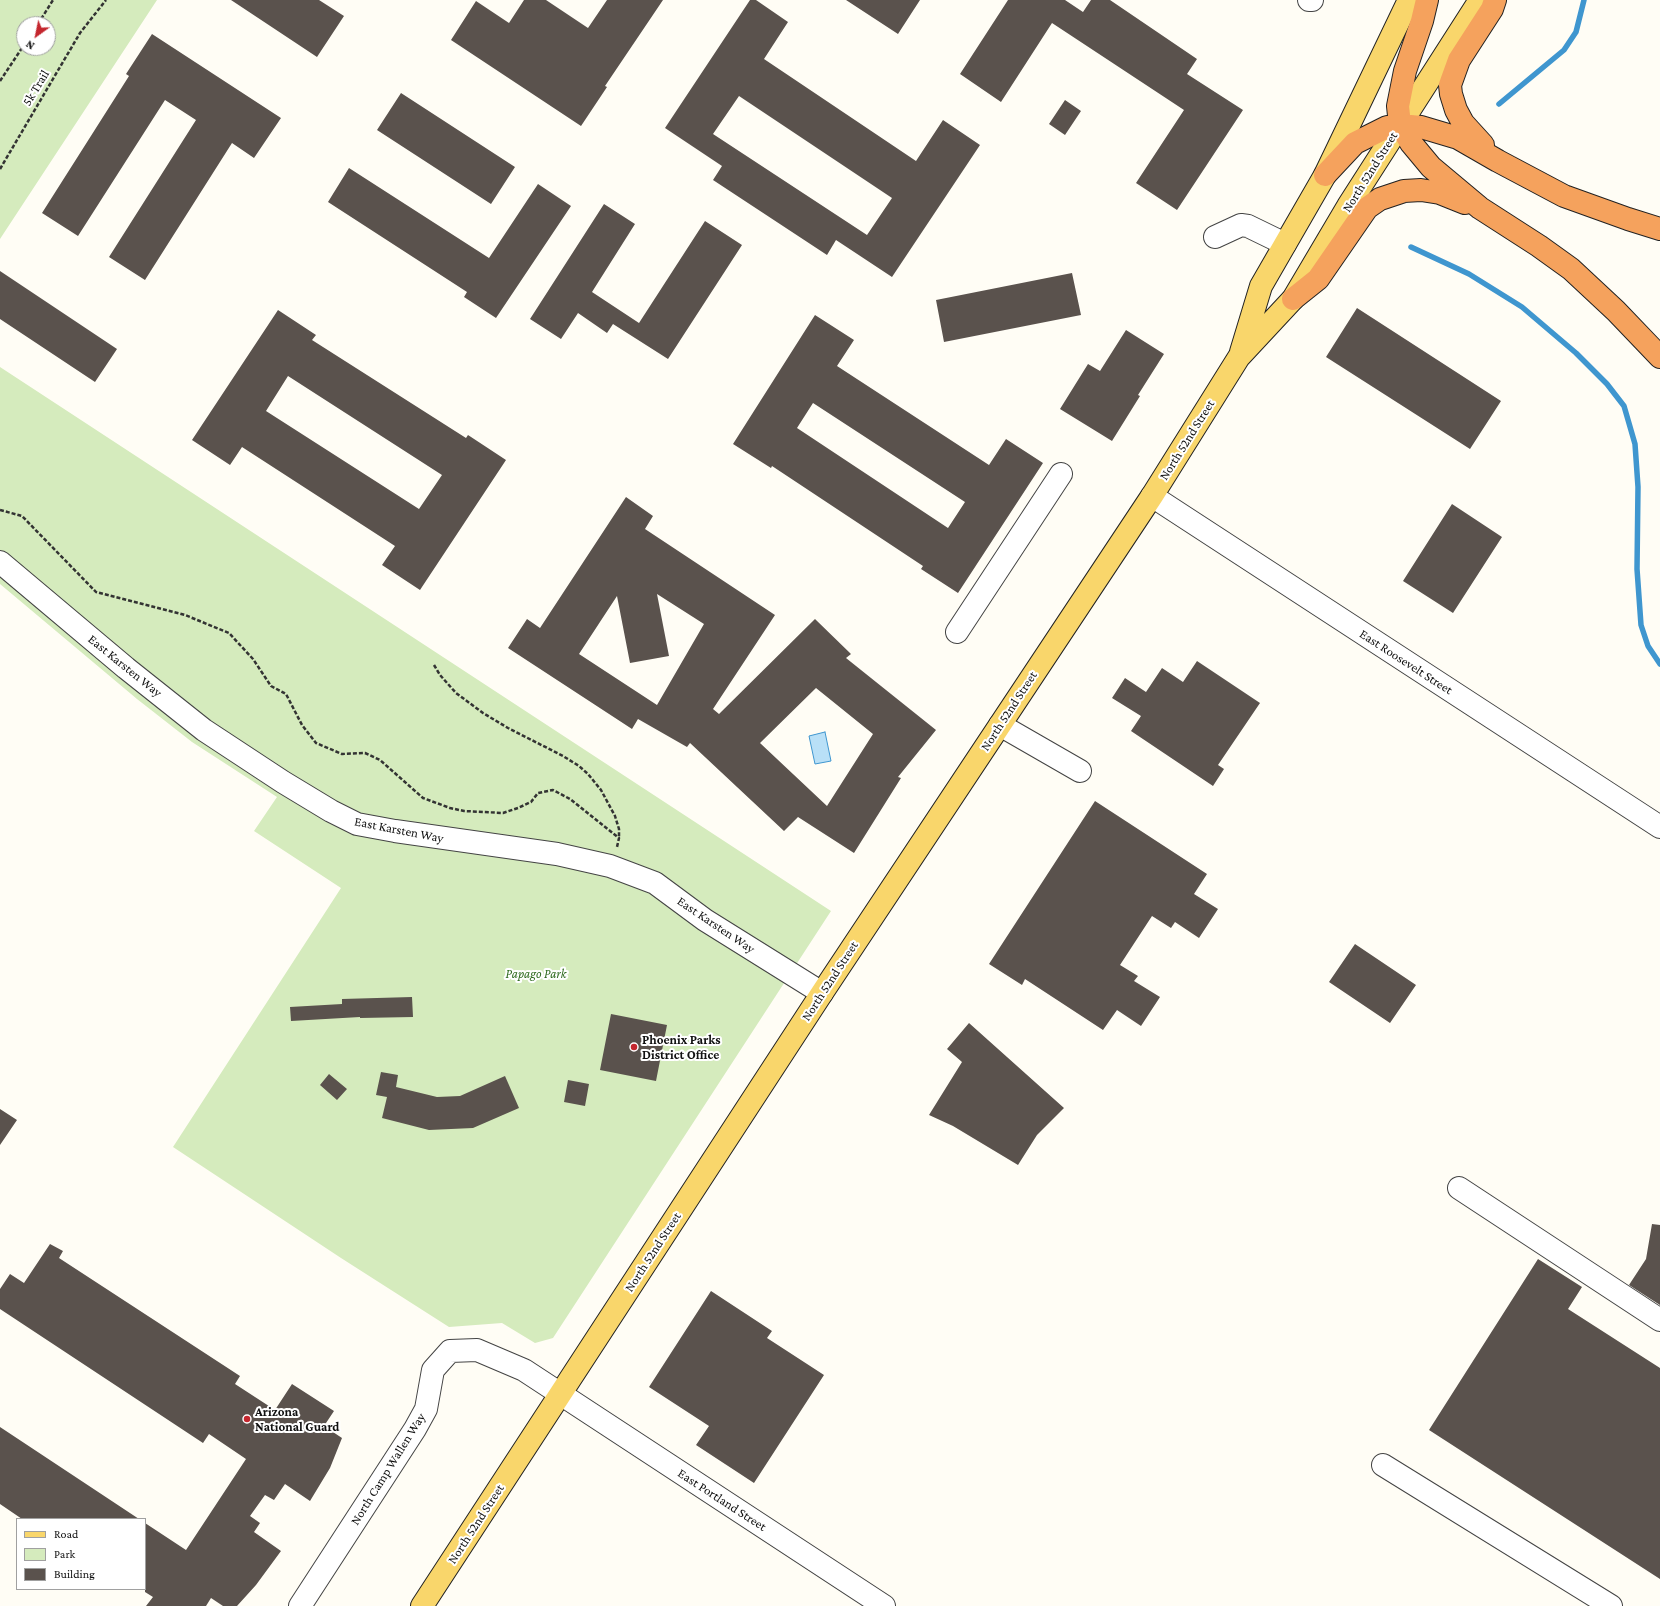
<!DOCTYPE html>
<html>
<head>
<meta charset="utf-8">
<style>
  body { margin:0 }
  #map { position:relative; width:1660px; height:1606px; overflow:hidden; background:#fffdf5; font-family:"Crimson Pro",serif }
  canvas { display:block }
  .legend { position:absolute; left:16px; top:1518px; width:130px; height:72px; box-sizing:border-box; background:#fff; border:1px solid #a0a0a0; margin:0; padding:5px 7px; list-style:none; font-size:12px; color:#111 }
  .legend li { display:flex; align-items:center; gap:8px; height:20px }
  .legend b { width:20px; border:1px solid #a0a0a0 }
  .north { position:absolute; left:16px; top:16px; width:40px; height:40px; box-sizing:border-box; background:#fff; border:1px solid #a0a0a0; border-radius:50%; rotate:213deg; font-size:11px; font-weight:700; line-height:16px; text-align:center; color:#111 }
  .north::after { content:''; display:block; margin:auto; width:14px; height:18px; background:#c4262e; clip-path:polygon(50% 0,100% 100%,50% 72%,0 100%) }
</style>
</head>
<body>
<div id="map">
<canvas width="1660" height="1606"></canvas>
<ul class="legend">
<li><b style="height:5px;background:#f9d66b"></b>Road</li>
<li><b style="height:11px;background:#d5ebbd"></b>Park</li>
<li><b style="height:11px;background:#5a524d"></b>Building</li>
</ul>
<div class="north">N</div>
</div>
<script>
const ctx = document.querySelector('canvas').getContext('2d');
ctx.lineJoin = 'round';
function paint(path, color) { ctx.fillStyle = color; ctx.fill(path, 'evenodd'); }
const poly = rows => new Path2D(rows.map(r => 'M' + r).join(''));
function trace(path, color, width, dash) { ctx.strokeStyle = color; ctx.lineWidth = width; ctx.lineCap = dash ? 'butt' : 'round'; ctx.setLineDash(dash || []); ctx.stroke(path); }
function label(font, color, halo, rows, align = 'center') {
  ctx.font = font + ' "Crimson Pro",serif'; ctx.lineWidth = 4; ctx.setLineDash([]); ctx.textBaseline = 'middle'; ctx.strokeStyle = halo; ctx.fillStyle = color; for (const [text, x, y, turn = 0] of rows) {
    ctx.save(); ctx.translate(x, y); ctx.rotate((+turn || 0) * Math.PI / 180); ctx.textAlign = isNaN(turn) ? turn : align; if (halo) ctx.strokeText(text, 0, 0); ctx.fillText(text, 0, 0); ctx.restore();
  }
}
const green = poly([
  [0,0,157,0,0,239],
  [24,24,48,24,48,48,24,48],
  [0,367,831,911,553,1338,535,1343,502,1323,449,1327,341,1258,173,1147,341,888,254,831,277,797,192,742,137,699,0,584]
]);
const water = poly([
  [825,732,831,761,815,764,809,736,825,732]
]);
const stream = poly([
  [1499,104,1564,50,1576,32,1584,0],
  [1411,247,1469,274,1522,307,1576,353,1607,384,1624,406,1635,444,1638,487,1637,569,1641,625,1648,646,1660,664]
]);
const building = poly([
  [231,0,319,0,344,16,317,57],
  [524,0,546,0,588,28,607,0,663,0,605,86,607,87,581,126,451,40,476,1,509,23],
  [750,0,756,0,788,22,764,59,916,161,943,120,980,145,892,277,836,240,827,255,713,180,722,166,665,128],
  [739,96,892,198,867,235,713,134],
  [846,0,920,0,898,34],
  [1008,0,1065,0,1083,12,1091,0,1110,0,1197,59,1187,74,1243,110,1177,210,1136,183,1184,110,1052,23,1001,102,960,74],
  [152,34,281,118,254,158,232,143,145,280,109,257,196,120,165,100,78,236,42,213,129,76,126,74],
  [401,93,515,167,491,204,377,130],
  [1065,100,1081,111,1065,135,1049,124],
  [349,168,489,258,538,184,571,206,496,318,464,297,467,292,328,202],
  [604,204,635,224,592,292,639,323,705,221,742,245,668,359,613,324,607,333,578,313,561,339,530,319],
  [0,271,117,349,95,382,0,319],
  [1072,273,1081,315,944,342,936,300],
  [1357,308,1501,401,1470,449,1326,357],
  [278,310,316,335,312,340,466,438,468,435,506,460,420,590,382,565,395,546,242,447,230,465,192,440],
  [288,376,442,475,419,509,266,411],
  [815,315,854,340,837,366,989,465,1006,439,1043,463,958,593,921,569,923,566,772,466,771,468,733,444],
  [813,403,965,502,948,528,797,428],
  [1126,330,1164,354,1138,395,1140,396,1112,441,1060,409,1088,364,1100,371],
  [626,497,653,516,645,529,775,615,713,709,719,714,815,619,851,654,846,658,936,730,898,777,901,778,854,853,798,817,784,831,690,743,687,747,638,719,632,729,508,648,527,619,540,628],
  [657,594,704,624,657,705,579,654,617,596,630,663,669,656],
  [816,688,873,734,827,806,760,743],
  [1452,504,1502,537,1453,613,1403,581],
  [1197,661,1260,703,1218,765,1224,769,1213,786,1131,731,1141,716,1112,698,1125,678,1146,692,1162,668,1183,682],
  [1095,801,1207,874,1194,894,1218,909,1199,938,1175,922,1171,928,1152,916,1120,965,1138,976,1134,981,1160,997,1141,1026,1117,1010,1103,1030,1025,979,1022,985,989,964],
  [1355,944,1416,985,1390,1023,1329,982],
  [412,997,413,1017,360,1018,360,1017,291,1021,290,1007,342,1004,342,999],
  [611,1014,667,1025,656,1081,600,1070],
  [969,1023,1064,1108,1037,1135,1018,1165,953,1126,929,1115,962,1062,947,1049],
  [381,1072,398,1075,396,1087,437,1097,460,1096,505,1076,519,1108,473,1128,429,1130,382,1118,387,1097,376,1095],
  [329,1074,347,1089,337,1100,320,1085],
  [568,1080,589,1084,585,1106,564,1102],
  [0,1109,17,1120,0,1145],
  [1652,1224,1660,1225,1660,1305,1629,1285,1646,1259],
  [50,1244,63,1251,59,1258,240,1376,235,1384,275,1410,292,1384,334,1411,324,1426,342,1438,330,1468,310,1501,285,1484,274,1500,265,1495,250,1516,260,1523,254,1532,281,1551,256,1585,237,1606,223,1606,211,1598,206,1606,146,1606,153,1597,145,1592,145,1523,186,1550,246,1459,209,1434,203,1443,0,1309,0,1289,10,1274,24,1283],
  [1538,1259,1582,1287,1568,1309,1660,1368,1660,1579,1429,1430],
  [711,1291,772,1331,767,1338,824,1375,754,1483,696,1445,709,1426,649,1387],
  [0,1427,139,1519,22,1519,0,1504]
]);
const path = poly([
  [38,24,53,0],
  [0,81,24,45],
  [0,169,80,33,106,0],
  [0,510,22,516,96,592,185,615,229,633,253,659,271,686,286,694,302,725,316,743,342,754,365,753,380,760,423,798,450,808,464,811,503,813,518,808,531,802,538,793,553,790,570,799,619,838,617,847],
  [434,665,440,675,456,693,483,713,508,728,563,756,579,766,588,774,601,790,615,816,619,829,619,838]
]);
const minor = poly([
  [1309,0,1312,0],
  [1215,237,1241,225,1248,226,1285,244],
  [1152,496,1660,827],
  [0,562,126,668,204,730,283,782,331,811,357,824,395,831,557,854,610,866,655,883,705,920,822,993],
  [957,632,1061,474],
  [1000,725,1080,771],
  [1459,1188,1660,1320],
  [1383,1465,1611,1606],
  [300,1606,415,1429,426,1409,433,1370,450,1351,477,1350,524,1370,884,1606]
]);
const major = poly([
  [1241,352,1261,286,1325,175,1409,0],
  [422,1606,822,993,1152,496,1239,357,1293,299,1348,206,1480,0]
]);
const highway = poly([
  [1427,0,1422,21,1405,71,1398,106,1400,125,1411,143,1431,167,1480,208,1539,246,1571,269,1616,311,1660,357],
  [1483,145,1463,123,1456,110,1451,94,1450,85,1459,60,1492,9,1495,0],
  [1325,175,1355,143,1387,127,1400,125,1421,127,1458,138,1498,161,1564,196,1628,219,1660,229],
  [1293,299,1318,279,1367,208,1380,199,1404,191,1421,190,1440,193,1465,203]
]);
const markers = [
  [634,1047,4,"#c4262e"],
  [247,1419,4,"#c4262e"]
];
const streetNames = [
  ["5k Trail",36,88,-59],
  ["North 52nd Street",1370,172,-58],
  ["North 52nd Street",1187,440,-58],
  ["East Roosevelt Street",1406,662,33],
  ["East Karsten Way",125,666,39],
  ["North 52nd Street",1009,711,-57],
  ["East Karsten Way",399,830,11],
  ["East Karsten Way",716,925,34],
  ["North 52nd Street",830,981,-57],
  ["North 52nd Street",653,1252,-57],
  ["North Camp Wallen Way",388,1469,-58],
  ["East Portland Street",722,1500,33],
  ["North 52nd Street",476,1524,-57]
];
const parkNames = [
  ["Papago Park",536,974]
];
const poiNames = [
  ["Phoenix Parks",642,1040],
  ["District Office",642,1055],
  ["Arizona",255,1412],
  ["National Guard",255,1427]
];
paint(green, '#d5ebbd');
paint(water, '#b9e0f7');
trace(water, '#3f96cf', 1);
trace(stream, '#3f96cf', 5.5);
paint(building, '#5a524d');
trace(minor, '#444', 24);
trace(major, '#222', 24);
trace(highway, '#222', 24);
trace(path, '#333', 2.5, [4, 2]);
trace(minor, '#fff', 22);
trace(major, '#f9d66b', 22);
trace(highway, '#f5a25d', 22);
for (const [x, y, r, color] of markers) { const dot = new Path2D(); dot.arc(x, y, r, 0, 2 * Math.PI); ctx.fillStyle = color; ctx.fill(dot); trace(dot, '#fff', 1.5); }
label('13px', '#111', '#fff', streetNames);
label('italic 13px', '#2f6b1f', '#fff', parkNames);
label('bold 13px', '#111', '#fff', poiNames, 'left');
</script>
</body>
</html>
